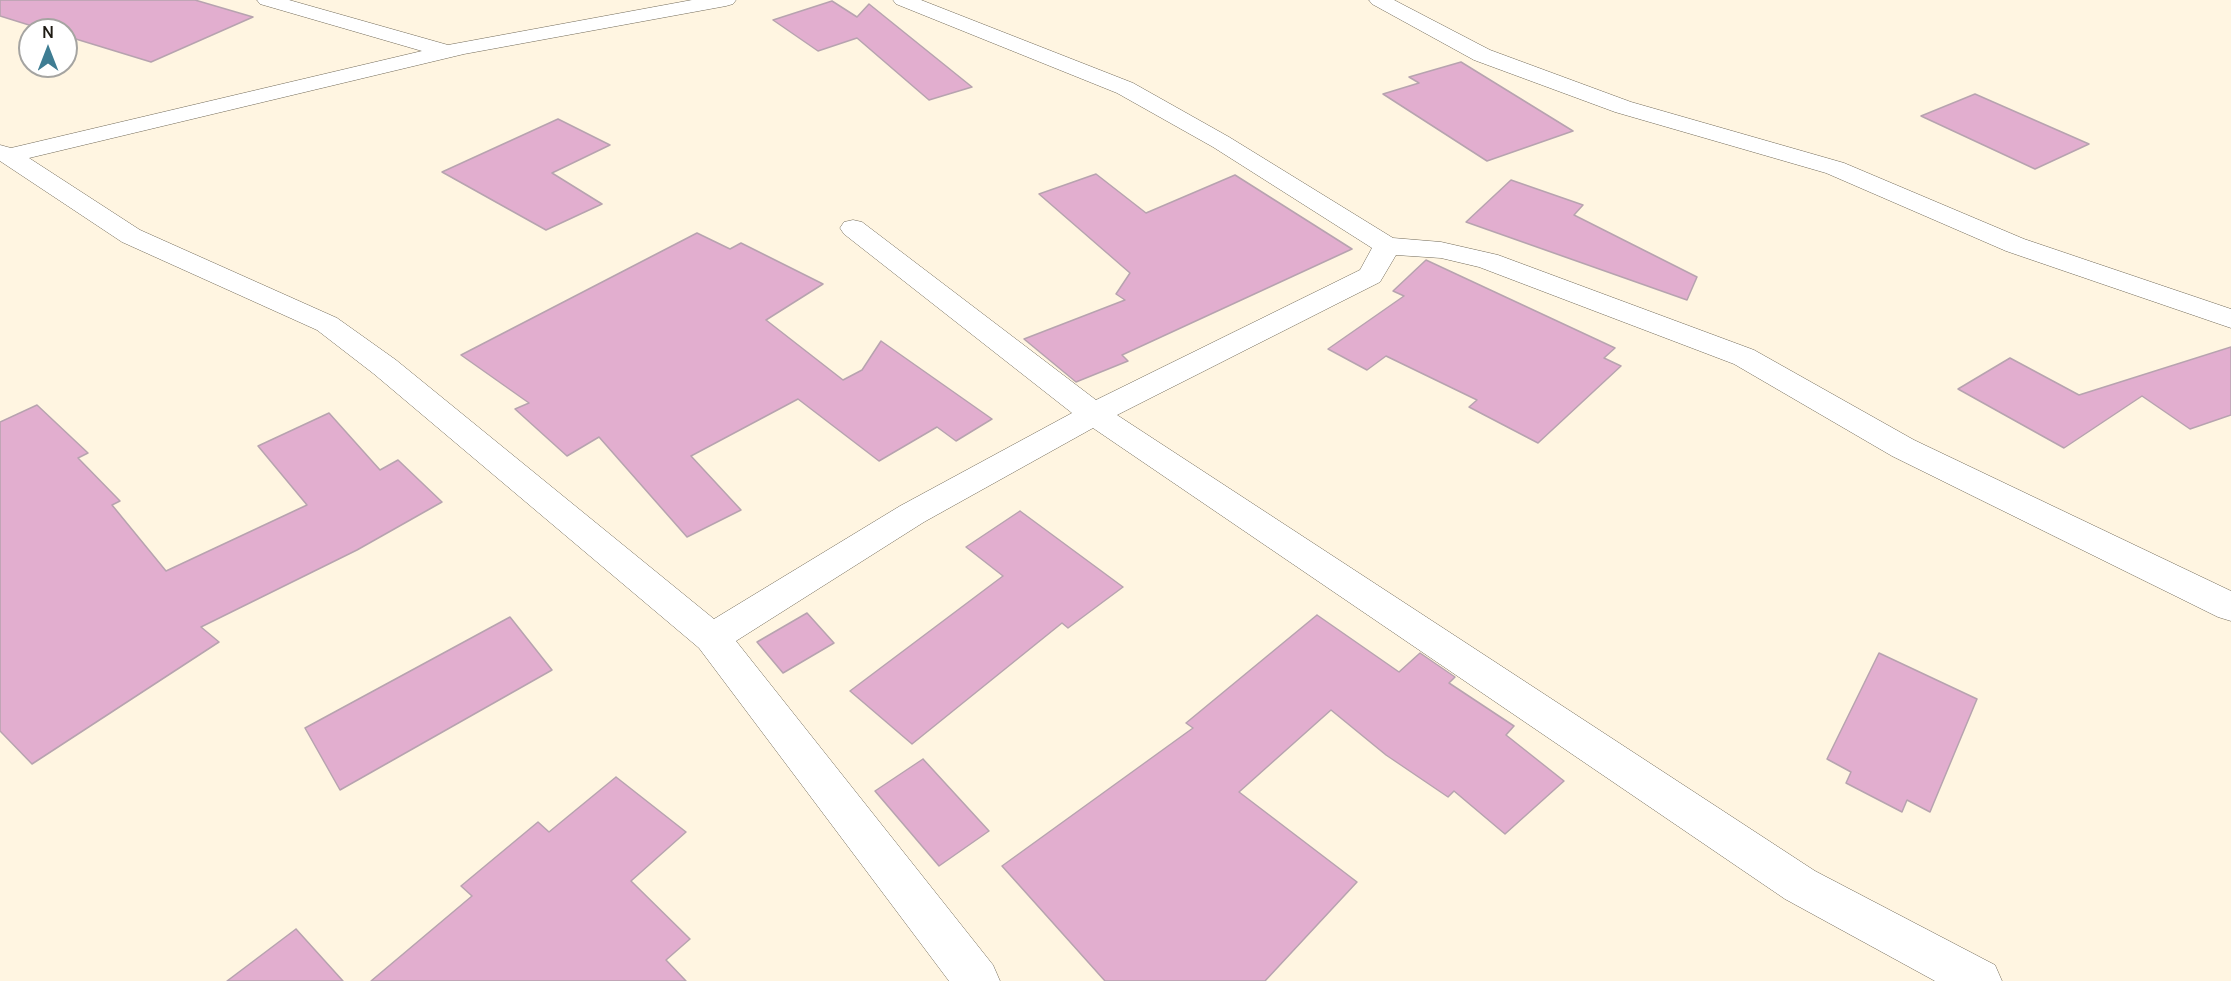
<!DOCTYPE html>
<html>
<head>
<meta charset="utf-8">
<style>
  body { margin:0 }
  #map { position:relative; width:2231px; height:981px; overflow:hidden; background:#fff5e1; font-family:Manrope,sans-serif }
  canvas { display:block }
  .north { position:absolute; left:18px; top:18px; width:60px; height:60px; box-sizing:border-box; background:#fff; border:2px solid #a5a4a1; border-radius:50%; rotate:0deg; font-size:16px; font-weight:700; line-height:24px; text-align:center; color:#1e1b14 }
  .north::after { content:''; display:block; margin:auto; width:21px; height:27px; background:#3f7d93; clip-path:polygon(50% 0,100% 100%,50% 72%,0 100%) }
</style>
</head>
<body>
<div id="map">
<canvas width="2231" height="981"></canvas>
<div class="north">N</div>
</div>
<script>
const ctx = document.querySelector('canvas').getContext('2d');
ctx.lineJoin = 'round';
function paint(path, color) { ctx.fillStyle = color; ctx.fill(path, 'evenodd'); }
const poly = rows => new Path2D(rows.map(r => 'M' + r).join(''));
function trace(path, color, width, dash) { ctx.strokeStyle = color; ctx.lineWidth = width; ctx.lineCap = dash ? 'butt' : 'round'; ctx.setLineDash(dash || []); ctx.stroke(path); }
const building = poly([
  [0,0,195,0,253,17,151,62,66,36,66,30,45,30,0,16,0,0],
  [832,1,857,17,869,4,972,87,929,100,857,38,818,51,773,20,832,1],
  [1461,62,1573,131,1487,161,1383,94,1419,83,1409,77,1461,62],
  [1975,94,2089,144,2035,169,1921,116,1975,94],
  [558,119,610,145,552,173,602,204,546,230,442,172,558,119],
  [1096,174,1146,213,1235,175,1352,249,1122,355,1128,361,1076,382,1024,339,1125,300,1116,294,1130,273,1039,194,1096,174],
  [1511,180,1583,205,1574,215,1697,277,1687,300,1466,222,1511,180],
  [697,233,730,249,741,243,823,284,766,320,843,380,862,370,881,341,992,419,956,441,937,427,879,461,798,399,691,456,741,510,687,537,599,437,567,456,515,409,529,403,461,355,697,233],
  [1426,260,1615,348,1604,358,1621,366,1538,443,1469,407,1477,400,1386,356,1367,370,1328,349,1404,296,1393,291,1426,260],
  [2231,347,2231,415,2190,429,2142,396,2064,448,1958,389,2010,358,2079,395,2231,347],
  [37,405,88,453,78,458,120,501,112,505,166,571,307,505,258,446,329,413,380,470,398,460,442,502,357,550,201,627,219,642,32,764,0,731,0,422,37,405],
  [1020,511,1123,587,1068,628,1062,623,912,744,850,691,1003,576,966,547,1020,511],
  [807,613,834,643,783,673,757,642,807,613],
  [1317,615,1399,672,1420,653,1455,677,1449,683,1514,726,1506,735,1564,781,1505,834,1454,791,1448,797,1386,755,1331,710,1239,792,1357,882,1265,981,1105,981,1002,866,1193,728,1186,723,1317,615],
  [510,617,552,670,340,790,305,728,510,617],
  [1879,653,1977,699,1930,812,1907,800,1902,812,1846,783,1851,772,1827,759,1879,653],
  [923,759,989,831,939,866,875,791,923,759],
  [616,777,686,832,631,881,690,939,666,960,686,981,371,981,472,896,461,886,538,822,549,832,616,777],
  [296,929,343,981,227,981,296,929]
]);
const street = poly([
  [257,0,289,0,448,45,692,0,736,0,733,4,726,6,464,54,29,158,140,230,337,318,396,360,714,619,900,506,1072,413,844,234,840,228,844,222,853,220,862,222,1096,400,1360,270,1372,248,1213,147,1117,93,896,4,893,0,921,0,1133,83,1229,137,1393,238,1441,242,1498,255,1754,350,1914,440,2231,591,2231,621,2218,617,1892,456,1734,364,1479,267,1441,258,1396,255,1380,282,1117,415,1815,871,1995,965,2002,981,1935,981,1785,899,1093,428,924,522,736,641,993,965,1000,981,949,981,699,648,374,374,317,330,122,242,0,161,0,145,11,148,422,51,260,4,257,0],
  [1369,0,1394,0,1490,50,1631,102,1844,163,2024,239,2231,309,2231,328,2006,251,1826,173,1615,112,1474,60,1372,4,1369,0]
]);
paint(building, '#e2aecf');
trace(building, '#b7a3af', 1.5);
trace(street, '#726a59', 1);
paint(street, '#fff');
</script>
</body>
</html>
